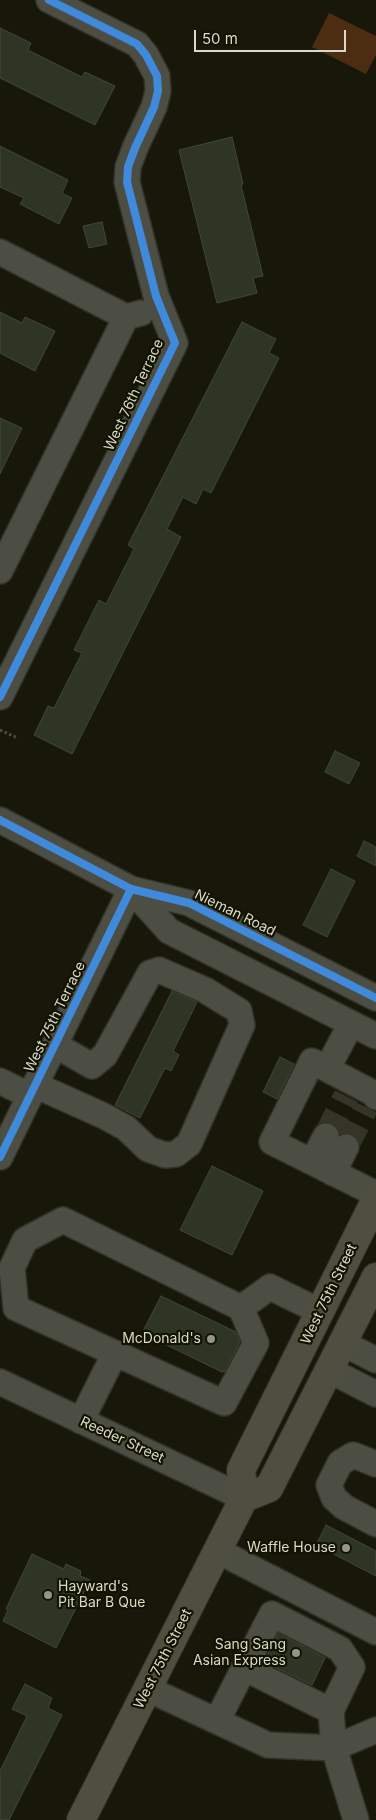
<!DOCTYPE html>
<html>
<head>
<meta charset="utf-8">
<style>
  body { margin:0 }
  #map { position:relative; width:376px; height:1820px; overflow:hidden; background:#17170a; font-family:Inter,sans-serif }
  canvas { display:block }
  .scale { position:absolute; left:194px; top:30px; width:152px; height:22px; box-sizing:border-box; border:2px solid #d8d9ca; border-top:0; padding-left:6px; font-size:15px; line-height:18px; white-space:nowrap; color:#d8d9ca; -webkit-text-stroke:4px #131400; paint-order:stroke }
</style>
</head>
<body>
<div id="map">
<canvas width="376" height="1820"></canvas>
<div class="scale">50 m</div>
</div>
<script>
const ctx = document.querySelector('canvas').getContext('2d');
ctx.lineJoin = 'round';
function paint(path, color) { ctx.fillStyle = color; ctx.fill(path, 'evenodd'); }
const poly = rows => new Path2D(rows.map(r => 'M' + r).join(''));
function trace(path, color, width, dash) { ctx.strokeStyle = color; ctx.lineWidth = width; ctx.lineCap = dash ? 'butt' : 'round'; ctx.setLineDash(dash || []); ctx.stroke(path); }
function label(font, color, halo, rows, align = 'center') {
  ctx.font = font + ' Inter,sans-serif'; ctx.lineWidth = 4.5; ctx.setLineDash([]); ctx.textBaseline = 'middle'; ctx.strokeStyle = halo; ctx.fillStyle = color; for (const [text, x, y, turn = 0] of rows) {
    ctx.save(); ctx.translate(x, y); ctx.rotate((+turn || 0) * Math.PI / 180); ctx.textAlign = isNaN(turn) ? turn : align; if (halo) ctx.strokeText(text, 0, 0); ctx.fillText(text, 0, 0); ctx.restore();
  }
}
const green = poly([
  [329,13,376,36,376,55,366,74,312,47]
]);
const building = poly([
  [0,28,31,43,28,50,82,77,85,72,115,86,95,125,0,78,0,28],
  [232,137,243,184,241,185,263,276,253,278,257,293,217,303,179,150,232,137],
  [0,146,68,180,62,193,72,198,59,224,20,204,24,198,0,187,0,146],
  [102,222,107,244,89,248,83,226,102,222],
  [0,312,22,323,25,317,55,331,35,371,0,353,0,312],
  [242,322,276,339,269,353,279,358,211,493,203,489,196,504,183,497,167,529,181,537,72,754,34,735,48,706,54,708,82,653,74,650,99,600,106,604,134,549,128,545,242,322],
  [0,418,22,428,0,474,0,418],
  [335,751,360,763,349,784,325,772,335,751],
  [364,841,376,847,376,866,357,856,364,841],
  [331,869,355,881,327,937,303,925,331,869],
  [172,991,197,1002,173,1051,179,1055,171,1071,165,1068,140,1118,115,1105,172,991],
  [280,1057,294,1064,277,1099,263,1092,280,1057],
  [212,1166,263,1191,232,1255,180,1230,212,1166],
  [161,1296,236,1332,240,1342,225,1371,222,1372,142,1333,161,1296],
  [326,1525,376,1551,376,1576,316,1545,326,1525],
  [32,1554,64,1569,66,1564,81,1571,80,1576,90,1580,56,1648,3,1621,8,1610,6,1609,32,1554],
  [278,1633,325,1658,312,1685,264,1662,278,1633],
  [25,1684,52,1698,48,1708,62,1715,9,1820,0,1820,0,1771,27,1716,12,1709,25,1684]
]);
const minorTunnel = poly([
  [326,1136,346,1096],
  [346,1147,366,1107]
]);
const path = poly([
  [0,730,18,738]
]);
const minor = poly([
  [0,252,126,317,141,313],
  [0,571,126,317],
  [0,697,175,343,156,296,127,182,128,167,135,148,154,107,158,91,157,76,146,55,137,44,49,0],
  [0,820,131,889,189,903,376,998],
  [131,889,169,931,376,1036],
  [351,1024,327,1069,373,1093,376,1097],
  [327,1069,312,1061,272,1142,376,1194],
  [0,1081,30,1096],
  [35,1085,104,1116,126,1128,148,1149,165,1155,176,1154,189,1144,242,1025,239,1011,205,990,159,970,150,973,105,1055,92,1066,55,1045],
  [0,1157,131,889],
  [312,1162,326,1136],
  [333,1173,346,1147],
  [63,1220,241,1308,256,1343,224,1403,16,1308,12,1268,25,1240,63,1220],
  [241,1308,270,1287,321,1312],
  [342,1343,376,1360],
  [329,1370,376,1394],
  [0,1382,244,1498],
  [81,1421,115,1353],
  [376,1464,353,1455,340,1463,329,1485,334,1498,344,1507,376,1524],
  [218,1551,376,1632],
  [244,1668,272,1614,340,1649,352,1667,331,1711],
  [148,1689,268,1745,334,1748,376,1730],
  [217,1721,244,1668,331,1711,334,1748,356,1820]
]);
const major = poly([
  [244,1498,269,1488,376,1277],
  [81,1820,244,1498,241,1470,376,1199]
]);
const cycleway = poly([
  [0,697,175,343,156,296,127,182,128,167,135,148,154,107,158,91,157,76,146,55,137,44,49,0],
  [0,820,131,889,189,903,376,998],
  [0,1157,131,889]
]);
const markers = [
  [211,1339,5,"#949587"],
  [346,1548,5,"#949587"],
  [48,1595,5,"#949587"],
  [296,1653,5,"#949587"]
];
const streetNames = [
  ["West 76th Terrace",134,395,-65],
  ["Nieman Road",235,913,26],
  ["West 75th Terrace",55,1017,-64],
  ["West 75th Street",329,1294,-64],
  ["Reeder Street",122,1440,25],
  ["West 75th Street",163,1659,-63]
];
const poiNames = [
  ["McDonald's",201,1339],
  ["Waffle House",336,1548],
  ["Hayward's",58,1587,"left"],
  ["Pit Bar B Que",58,1603,"left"],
  ["Sang Sang",286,1645],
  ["Asian Express",286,1661]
];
paint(green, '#4d2d12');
paint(building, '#2e3525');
trace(building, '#42463c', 1);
trace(minorTunnel, '#343427', 25, [25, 12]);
trace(minor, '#323229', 28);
trace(major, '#323229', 30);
trace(path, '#4c4c42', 3, [2.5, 2.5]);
trace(minor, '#4d4e43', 25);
trace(major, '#504e41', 28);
trace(cycleway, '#408adc', 8);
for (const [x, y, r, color] of markers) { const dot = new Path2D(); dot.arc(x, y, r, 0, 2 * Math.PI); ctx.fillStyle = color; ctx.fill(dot); trace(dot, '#131400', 2); }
label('14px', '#d8d9ca', '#131400', streetNames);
label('14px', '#d8d9ca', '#131400', poiNames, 'right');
</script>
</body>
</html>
